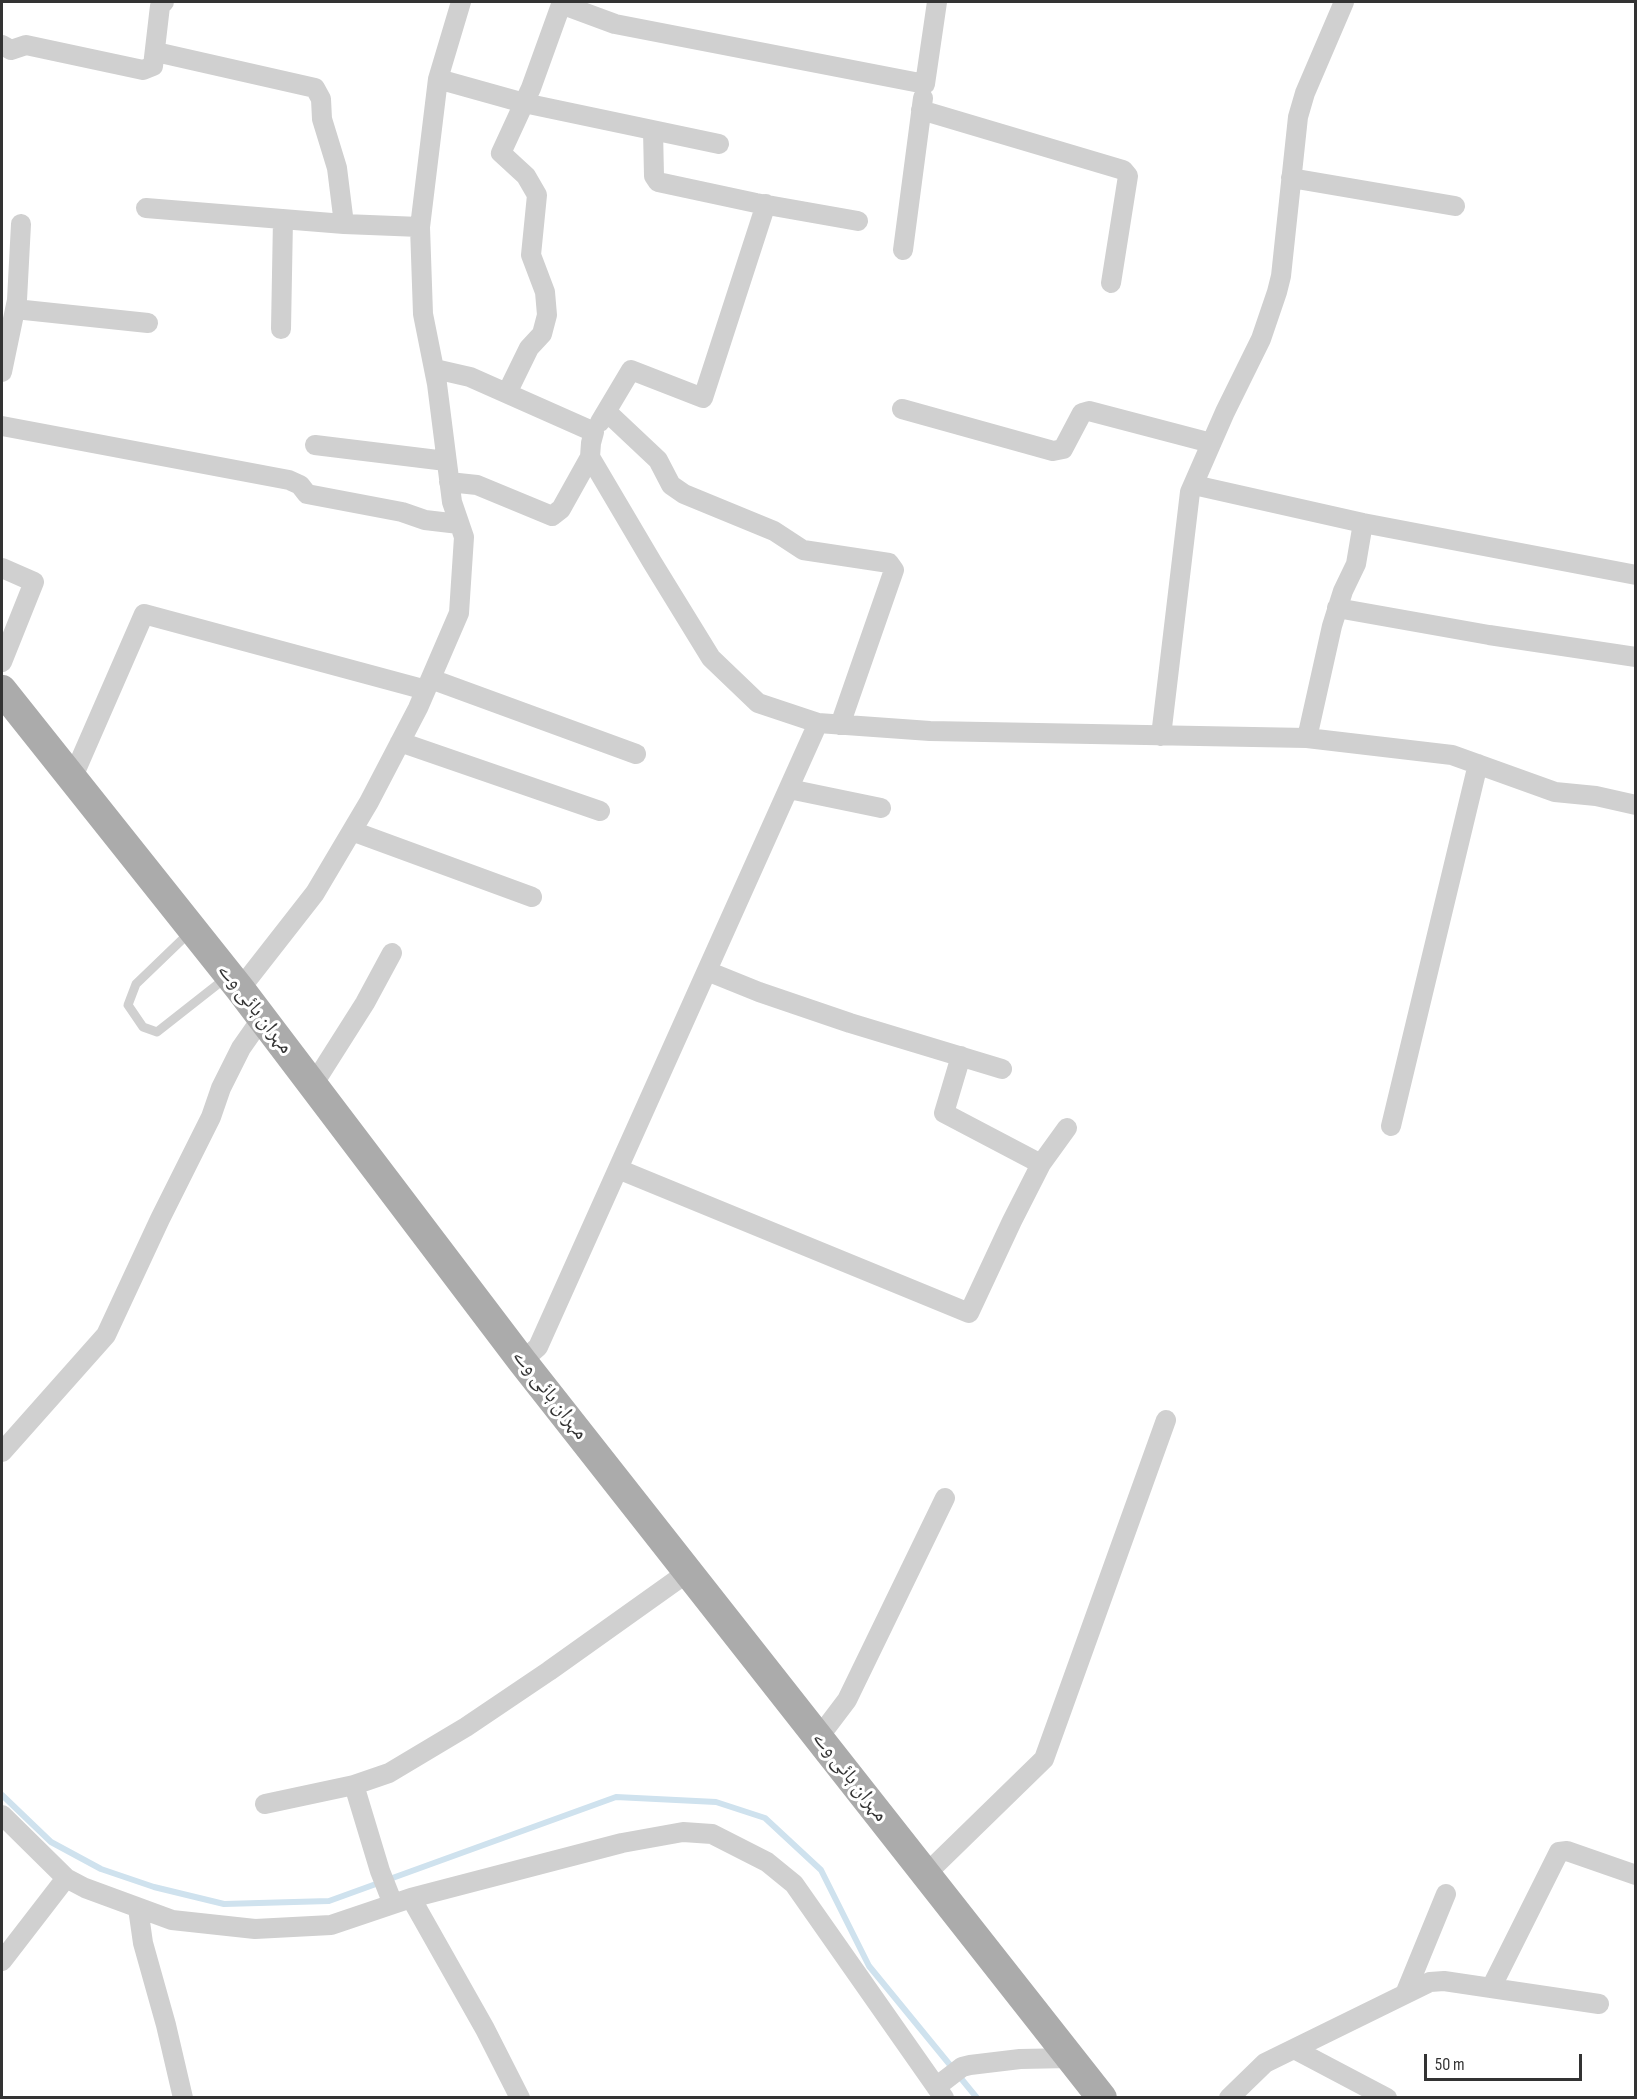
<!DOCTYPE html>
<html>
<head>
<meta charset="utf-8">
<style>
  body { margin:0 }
  #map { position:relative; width:1637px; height:2099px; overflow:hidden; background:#fff; font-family:"Sofia Sans Condensed",sans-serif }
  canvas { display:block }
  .frame { position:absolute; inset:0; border:3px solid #333; pointer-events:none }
  .scale { position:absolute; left:1424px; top:2054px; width:158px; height:27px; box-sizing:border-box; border:3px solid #333; border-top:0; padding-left:8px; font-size:18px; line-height:21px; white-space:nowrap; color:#333; -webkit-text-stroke:4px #fff; paint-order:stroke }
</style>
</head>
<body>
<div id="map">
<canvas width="1637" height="2099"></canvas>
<div class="frame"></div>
<div class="scale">50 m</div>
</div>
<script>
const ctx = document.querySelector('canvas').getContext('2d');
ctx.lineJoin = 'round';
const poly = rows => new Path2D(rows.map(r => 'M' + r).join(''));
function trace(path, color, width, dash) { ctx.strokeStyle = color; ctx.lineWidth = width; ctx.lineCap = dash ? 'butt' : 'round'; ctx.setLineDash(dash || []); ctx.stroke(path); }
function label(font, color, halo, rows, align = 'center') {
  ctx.font = font + ' "Sofia Sans Condensed","Noto Naskh Arabic",sans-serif'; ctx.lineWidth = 6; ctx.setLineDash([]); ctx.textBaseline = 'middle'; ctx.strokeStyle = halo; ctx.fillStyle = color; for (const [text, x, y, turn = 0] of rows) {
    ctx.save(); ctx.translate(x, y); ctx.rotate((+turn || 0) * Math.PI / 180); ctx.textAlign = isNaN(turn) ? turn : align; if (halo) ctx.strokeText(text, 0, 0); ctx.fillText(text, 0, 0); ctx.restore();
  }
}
const stream = poly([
  [2,1795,51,1842,101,1869,154,1887,224,1904,329,1901,616,1797,716,1802,765,1818,821,1870,869,1966,977,2098]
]);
const lane = poly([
  [189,933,136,984,128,1005,143,1027,157,1032,227,977]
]);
const street = poly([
  [561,4,615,24,925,84,937,2],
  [2,45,11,50,26,45,143,70,153,66,160,6,164,2],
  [156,52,315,88,321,99,322,119,337,168,344,224],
  [438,79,524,103,719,144],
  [921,110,1123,170,1128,176,1111,283],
  [653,130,654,176,658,182,756,203,858,221],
  [1291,178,1455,206],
  [146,208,344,224,420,227],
  [903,250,923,98],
  [15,309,148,323],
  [281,329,283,219],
  [435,369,470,377,594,432,591,443,590,457,652,562,711,658,758,703,818,723,930,731,1307,738,1452,755,1555,792,1596,796,1636,805],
  [2,372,17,300,21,224],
  [507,393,529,348,542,334,547,315,545,292,531,255,537,195,526,176,501,153,531,88,562,2],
  [902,409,1053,451,1063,449,1082,413,1089,411,1211,443],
  [607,412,658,460,671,485,684,494,774,531,803,550,889,563,894,570,840,725],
  [600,422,631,370,703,398,766,204],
  [2,426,289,480,300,485,307,494,402,512,425,520,459,524],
  [315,445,446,461],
  [449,482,477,485,552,516,561,509,590,457],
  [1194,485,1363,523,1636,575],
  [2,568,34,582,2,662],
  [1337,608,1489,635,1636,657],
  [431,679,636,754],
  [1161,736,1190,492,1225,412,1261,339,1277,292,1281,276,1298,117,1305,93,1344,2],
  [1307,738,1332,626,1343,591,1356,564,1363,523],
  [400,742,600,811],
  [72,779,144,614,426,690],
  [789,789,881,808],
  [352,831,532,897],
  [707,971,759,992,850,1023,1002,1069],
  [240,989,315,893,369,802,418,708,459,613,464,537,452,502,437,384,423,314,420,227,438,79,461,2],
  [961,1056,944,1113,1041,1164],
  [313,1085,365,1003,392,953],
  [1391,1126,1478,764],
  [618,1169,969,1313,1012,1221,1041,1164,1067,1128],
  [522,1361,538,1347,818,723],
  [2,1452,106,1335,160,1219,211,1117,221,1088,241,1048,262,1018],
  [819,1737,847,1700,945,1498],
  [354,1785,380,1871,393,1904],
  [265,1804,354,1785,389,1773,466,1727,549,1671,688,1572],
  [2,1815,66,1878,85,1888,172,1920,255,1929,331,1925,411,1898,622,1843,683,1832,712,1834,767,1862,794,1884,944,2098],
  [926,1874,1044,1759,1166,1420],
  [411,1898,485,2029,520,2098],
  [138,1908,143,1943,166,2025,183,2098],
  [2,1961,66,1878],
  [1491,1988,1559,1852,1567,1851,1636,1875],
  [1405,1994,1446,1894],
  [1294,2049,1387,2098],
  [936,2087,962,2067,970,2065,1020,2059,1071,2058],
  [1229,2098,1265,2063,1430,1982,1444,1981,1599,2004]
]);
const primary = poly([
  [2,690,240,989,522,1361,1102,2098]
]);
const streetNames = [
  ["مہران ہائی وے",255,1009,52],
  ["مہران ہائی وے",550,1395,52],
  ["مہران ہائی وے",850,1777,52]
];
trace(stream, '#cfe2ee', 6);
trace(lane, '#d0d0d0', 9);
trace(street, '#d0d0d0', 20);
trace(primary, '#ababab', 30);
label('21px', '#333', '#fff', streetNames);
</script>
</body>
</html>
